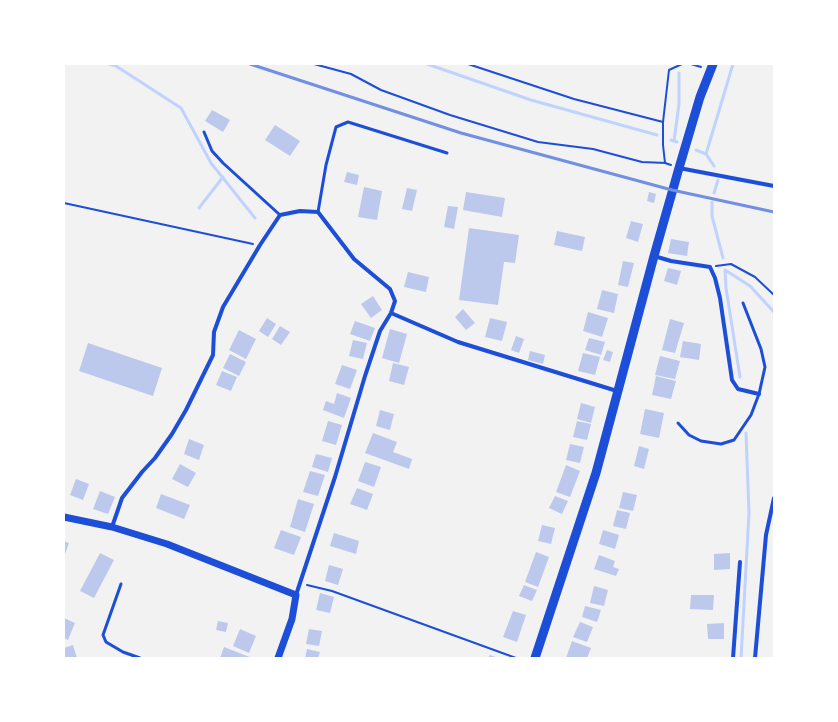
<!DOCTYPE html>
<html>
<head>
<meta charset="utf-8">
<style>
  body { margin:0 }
  #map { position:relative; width:838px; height:722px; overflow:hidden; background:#f2f2f2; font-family:"Noto Sans",sans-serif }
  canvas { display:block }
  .frame { position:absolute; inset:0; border:65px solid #fff; pointer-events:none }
</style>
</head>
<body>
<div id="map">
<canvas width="838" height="722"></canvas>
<div class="frame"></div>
</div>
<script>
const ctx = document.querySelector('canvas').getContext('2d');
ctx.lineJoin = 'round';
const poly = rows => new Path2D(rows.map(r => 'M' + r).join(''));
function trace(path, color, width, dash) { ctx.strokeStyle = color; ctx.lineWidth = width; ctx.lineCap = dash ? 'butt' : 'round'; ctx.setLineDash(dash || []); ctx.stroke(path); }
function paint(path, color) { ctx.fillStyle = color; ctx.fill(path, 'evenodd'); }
const stream = poly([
  [109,64,116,66,181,108,211,163,255,218],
  [427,64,531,100,657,135],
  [671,140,677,142],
  [674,141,679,104,679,73],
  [696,150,706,154,714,166],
  [706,154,733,64],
  [714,193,718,180],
  [712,202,712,216,723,258],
  [199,208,223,177],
  [725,270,726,288,740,377],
  [725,270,750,286,774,312],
  [741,658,749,513,746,433]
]);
const building = poly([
  [212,110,230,120,223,132,205,121],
  [275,125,300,141,290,156,265,140],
  [347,172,359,175,357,185,344,182],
  [364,187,382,191,377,220,358,217],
  [407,188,417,190,412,211,402,209],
  [466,192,505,198,502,217,463,210],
  [649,192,656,194,654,203,647,201],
  [448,206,458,207,454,229,444,227],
  [631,221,643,224,638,242,626,238],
  [469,228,519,235,515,263,504,262,498,305,459,300],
  [557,231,585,237,582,251,554,245],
  [671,239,689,242,687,256,668,253],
  [623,261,634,263,628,287,618,285],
  [668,268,681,271,677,285,664,281],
  [408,272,429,277,426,292,404,287],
  [602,290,618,294,614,313,597,309],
  [373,296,382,310,371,318,361,304],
  [463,309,475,323,466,330,455,317],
  [588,312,608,318,602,337,583,331],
  [267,318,276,324,268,337,259,331],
  [490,318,507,322,502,341,485,337],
  [670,319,684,323,675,353,662,350],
  [355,321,375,328,370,341,350,334],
  [280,326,290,332,281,345,272,339],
  [390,329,407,334,399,363,382,358],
  [239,330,256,339,246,359,229,350],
  [516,336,524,339,519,353,511,350],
  [589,338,605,342,601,355,585,350],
  [353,340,367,343,363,359,349,356],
  [683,341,701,344,699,360,680,357],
  [88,343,162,368,153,396,79,371],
  [607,350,613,352,610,362,603,360],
  [530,351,545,355,543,364,528,360],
  [583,353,600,357,595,375,578,371],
  [230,354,246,362,239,376,223,368],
  [660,356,680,361,675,379,655,375],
  [393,363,409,367,404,385,389,381],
  [342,365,357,370,350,389,335,384],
  [222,371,237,377,231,391,216,385],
  [656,376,676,381,671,399,652,395],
  [337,393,351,398,344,418,323,410,326,401,334,404],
  [581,403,595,407,591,423,577,419],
  [645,409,664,413,659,438,640,434],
  [380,410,394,414,390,430,376,426],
  [328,421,342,425,336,445,322,441],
  [577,421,591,424,587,440,573,437],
  [373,433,397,442,393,452,412,459,409,469,365,453],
  [189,439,204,445,199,460,184,454],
  [570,444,584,447,580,463,566,460],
  [639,446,649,449,644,469,634,466],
  [316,454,332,458,328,472,312,467],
  [365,462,381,467,374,487,358,481],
  [180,464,196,473,188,487,172,479],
  [566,465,580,471,570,497,556,492],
  [310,471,325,475,318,496,303,492],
  [76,479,89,484,83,500,70,495],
  [357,488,373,494,367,510,350,504],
  [100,491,115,497,108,514,93,509],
  [623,492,637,495,633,511,619,508],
  [161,494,190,505,184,519,156,508],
  [555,496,568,501,562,514,549,508],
  [298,499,314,504,305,532,290,527],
  [617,510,630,513,626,529,613,526],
  [542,525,555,528,551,544,538,541],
  [281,530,301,537,294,555,274,548],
  [603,530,619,535,615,549,599,544],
  [334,533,359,541,356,554,330,546],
  [64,541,69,543,64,557],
  [536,552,549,557,538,587,525,582],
  [100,553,114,560,94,598,80,591],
  [730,553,730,569,714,570,714,554],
  [599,555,615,561,613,567,619,569,616,576,594,569],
  [329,565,343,569,338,585,325,581],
  [524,585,537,590,532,601,519,596],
  [594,586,608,590,604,606,590,603],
  [320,593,334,597,330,613,316,610],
  [691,595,714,595,713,610,690,609],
  [585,606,601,610,597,622,582,617],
  [513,611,526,615,517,642,503,637],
  [64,618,75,623,68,640,64,638],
  [218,621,228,623,226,632,216,630],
  [580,622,593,627,587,642,573,637],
  [724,623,724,639,708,639,707,624],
  [240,629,256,636,249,653,233,646],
  [309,629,322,631,319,646,306,644],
  [572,641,591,648,587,658,566,658],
  [73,645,77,658,64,658,64,648],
  [224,647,252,658,220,658],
  [307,649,320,652,318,658,305,658],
  [490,655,498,658,488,658]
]);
const path = poly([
  [314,64,351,74,381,90,450,115,538,142,593,149,642,162,666,163],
  [468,64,574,99,663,122,669,70,682,64],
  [691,64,701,67],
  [663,122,663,145,665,163,671,165],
  [64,203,253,244],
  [716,266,731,264,755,277,774,295],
  [307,585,332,591,516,658]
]);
const service = poly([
  [204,132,212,151,223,163,280,215],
  [318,212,326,165,336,127,348,122,447,153],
  [678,423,689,435,701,441,721,444,734,440,751,415,759,394,765,367,761,349,743,303],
  [121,584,103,635,106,642,123,652,140,658]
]);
const minor = poly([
  [679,168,774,186],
  [654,256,671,261,710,267,715,278,720,298,732,380,738,389,759,394],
  [391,313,458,342,617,391],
  [112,527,122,498,142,472,155,458,172,434,186,410,213,355,214,332,223,307,260,245,280,215,300,211,318,212,354,259,390,289,395,301,391,313,380,331,365,376,335,477,296,595],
  [733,658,740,562],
  [755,658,766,535,774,498]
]);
const tertiary = poly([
  [64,517,112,527,167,544,296,595,292,619,278,658]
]);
const primary = poly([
  [535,658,596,473,654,256,679,168,700,97,713,64]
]);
const rail = poly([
  [250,64,461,133,672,190,774,212]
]);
trace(stream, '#bfd3fe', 3);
paint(building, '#bdc9ec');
trace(path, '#1d4ed8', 2);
trace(service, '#1d4ed8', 3);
trace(minor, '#1d4ed8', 4);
trace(tertiary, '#1d4ed8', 7);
trace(primary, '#1d4ed8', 9);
trace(rail, '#7290e2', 3);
</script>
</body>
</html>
